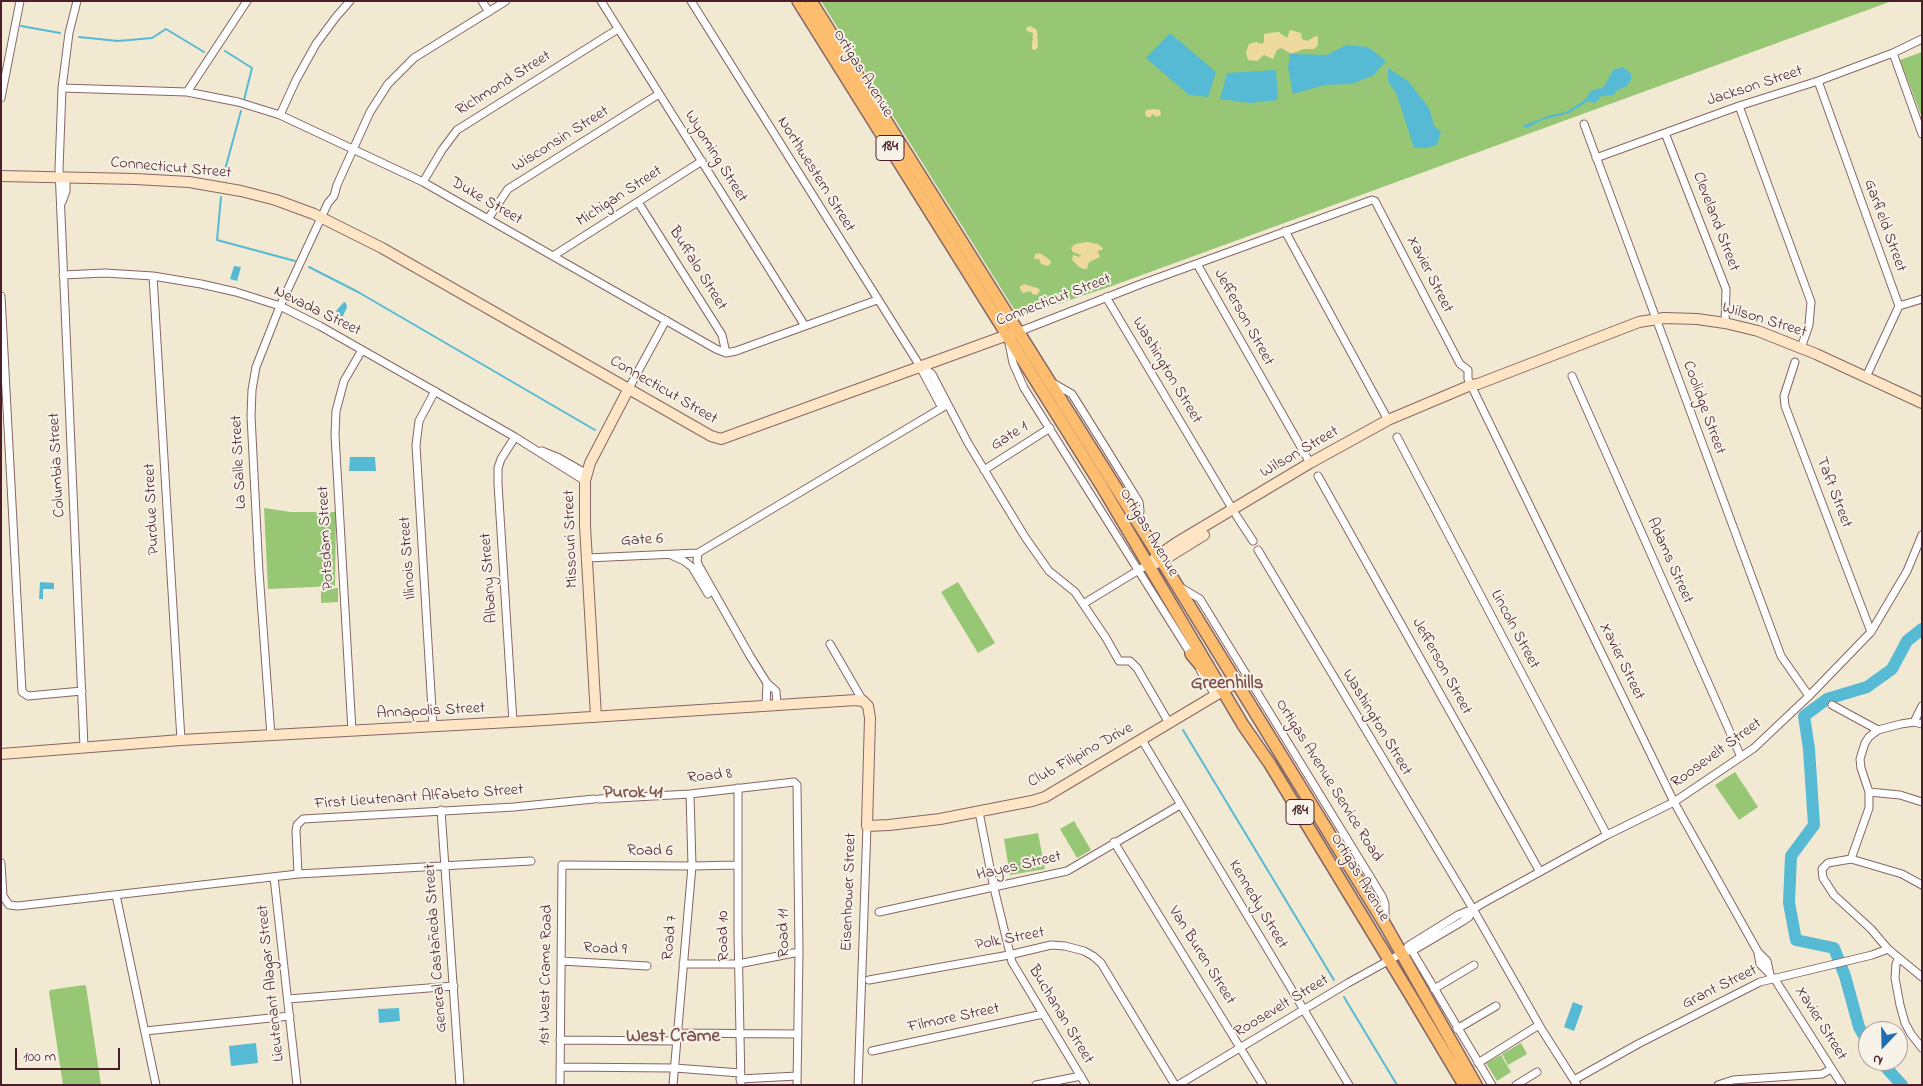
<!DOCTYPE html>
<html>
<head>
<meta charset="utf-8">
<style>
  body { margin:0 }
  #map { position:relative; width:1923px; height:1086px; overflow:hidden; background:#f2e9d3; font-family:"Indie Flower",sans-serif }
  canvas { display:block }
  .frame { position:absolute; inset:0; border:2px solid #4a1f2b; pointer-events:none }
  .north { position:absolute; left:1858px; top:1021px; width:50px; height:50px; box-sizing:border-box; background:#f7f3e8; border:1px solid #b29e9c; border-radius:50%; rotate:201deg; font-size:14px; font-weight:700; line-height:20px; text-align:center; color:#4a1f2b }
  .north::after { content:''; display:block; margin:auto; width:18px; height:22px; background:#1f6fb2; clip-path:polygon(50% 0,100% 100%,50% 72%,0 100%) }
  .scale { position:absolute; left:15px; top:1048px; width:105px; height:22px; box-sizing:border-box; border:2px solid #4a1f2b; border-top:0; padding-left:6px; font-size:15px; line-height:18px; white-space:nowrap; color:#4a1f2b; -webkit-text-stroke:4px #f7f3e8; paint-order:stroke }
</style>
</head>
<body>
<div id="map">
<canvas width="1923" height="1086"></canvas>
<div class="frame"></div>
<div class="north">N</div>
<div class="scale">100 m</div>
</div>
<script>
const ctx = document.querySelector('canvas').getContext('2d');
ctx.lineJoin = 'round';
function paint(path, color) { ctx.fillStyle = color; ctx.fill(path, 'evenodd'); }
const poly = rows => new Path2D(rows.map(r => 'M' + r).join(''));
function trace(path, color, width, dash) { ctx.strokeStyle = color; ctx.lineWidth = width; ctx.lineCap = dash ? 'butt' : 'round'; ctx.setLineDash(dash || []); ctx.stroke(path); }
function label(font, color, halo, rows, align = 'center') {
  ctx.font = font + ' "Indie Flower",sans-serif'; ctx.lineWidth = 4; ctx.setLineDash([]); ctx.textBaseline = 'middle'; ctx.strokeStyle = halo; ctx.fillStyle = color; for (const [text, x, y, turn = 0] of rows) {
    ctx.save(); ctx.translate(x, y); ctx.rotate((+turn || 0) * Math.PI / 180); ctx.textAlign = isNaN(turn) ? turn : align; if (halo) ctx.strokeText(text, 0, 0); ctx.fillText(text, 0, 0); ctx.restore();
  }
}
const green = poly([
  [821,1,1892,1,1109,287,1019,317],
  [1922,52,1922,114,1921,115,1900,60],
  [264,508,291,512,336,512,335,586,268,589],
  [958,582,995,643,978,653,941,592],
  [338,588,338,602,321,603,321,589],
  [1735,772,1758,807,1739,820,1715,785],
  [1074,821,1091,850,1077,858,1060,829],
  [1038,833,1045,869,1010,875,1004,839],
  [84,985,86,986,101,1085,63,1085,49,992,50,990],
  [1521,1043,1527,1054,1508,1065,1502,1054],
  [1501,1055,1511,1072,1497,1081,1486,1063]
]);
const sand = poly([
  [1030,26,1037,30,1038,47,1035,50,1032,49,1032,46,1033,33,1027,31,1026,28],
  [1290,30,1301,33,1302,39,1304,40,1308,41,1315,36,1318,37,1318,45,1314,49,1304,49,1293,53,1290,53,1281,48,1277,50,1273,59,1264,55,1257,61,1248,60,1246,52,1249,44,1256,42,1262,44,1264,42,1264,34,1269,33,1279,32,1287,38],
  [1154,109,1160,110,1161,115,1157,117,1152,114,1151,117,1147,117,1145,114,1146,110],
  [1087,242,1098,244,1103,248,1102,250,1097,251,1100,256,1098,258,1089,262,1087,269,1084,269,1079,267,1072,260,1073,255,1079,257,1081,255,1073,252,1071,248,1075,244],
  [1040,253,1050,260,1051,263,1048,266,1041,264,1039,259,1034,259,1035,254],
  [1024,284,1040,289,1039,292,1037,295,1032,294,1031,291,1023,293,1020,289,1020,286]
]);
const water = poly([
  [1170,33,1216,72,1208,97,1189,95,1146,58],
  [1346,45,1368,47,1386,61,1374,75,1352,84,1325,85,1293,94,1288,68,1290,54,1327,55],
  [1623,67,1631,74,1631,80,1627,86,1616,91,1614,95,1602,96,1594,103,1588,101,1569,113,1542,120,1527,128,1522,126,1551,115,1566,112,1586,99,1591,91,1604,87,1613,70],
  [1388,68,1408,81,1429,108,1434,126,1441,132,1437,145,1425,148,1414,148,1397,95,1388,81],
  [1276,70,1278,100,1250,103,1220,99,1227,73],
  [234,266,241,267,237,281,230,279],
  [344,302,346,303,347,307,343,316,340,316,336,311],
  [350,457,375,457,376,471,349,471],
  [40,582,54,583,54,589,43,589,43,599,39,599],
  [1573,1002,1583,1006,1574,1031,1564,1027],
  [399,1008,400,1021,379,1023,378,1009],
  [256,1043,258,1063,231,1066,229,1046]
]);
const stream = poly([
  [21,26,60,33],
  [79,37,118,41,152,38,166,29,204,52],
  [225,51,252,68,244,100],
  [223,177,241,111],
  [221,197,217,240,295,261],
  [309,267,358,292,595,430],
  [1183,730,1334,980],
  [1344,997,1397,1085]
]);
const river = poly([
  [1868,1043,1859,1027,1845,976,1834,948,1796,940,1789,903,1791,856,1814,825,1809,749,1804,716,1827,699,1867,687,1892,669,1907,641,1922,629],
  [1880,1061,1902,1085]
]);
const street = poly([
  [77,1,69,33,62,88,59,169,84,747],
  [482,1,489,12],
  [601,1,805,326],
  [691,1,918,363,942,408],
  [1893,53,1922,134],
  [1818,81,1899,306,1866,377],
  [62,88,187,92,238,102,280,115,423,182,716,349,726,353,736,351,877,300],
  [187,92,247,1],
  [1,98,20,1],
  [1739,106,1811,302,1809,325,1801,348],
  [280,115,296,80,316,44,336,17,350,1],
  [1584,124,1781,656,1809,696],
  [1665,133,1726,289,1725,323],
  [1596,158,1739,106,1818,81,1893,53,1922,39],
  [423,182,442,150,457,130,618,29],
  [62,202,66,191,66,177],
  [638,202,722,335,726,353],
  [488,219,508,189,659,94],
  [1285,231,1388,420],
  [553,256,702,161],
  [1197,264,1310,463],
  [63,275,105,273,153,276,201,284,236,292,280,306,320,326,515,437,585,481],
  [153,276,181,740],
  [1,296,22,692,28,696,82,691],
  [1106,297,1233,510],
  [1899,306,1922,299],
  [1018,332,1141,284,1372,200,1375,201,1460,364,1468,370,1468,379,1674,802,1758,952,1767,961,1771,979],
  [1009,343,1013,363,1024,388,1192,656],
  [1795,362,1784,396,1785,406,1871,632],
  [920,365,932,374,968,443,1025,537,1049,571,1075,592,1106,638,1119,661,1130,661,1137,668,1169,723],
  [1572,376,1741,757],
  [1051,382,1072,394,1107,450,1139,502,1140,511,1138,523],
  [629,388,666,320],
  [1397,437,1607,835],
  [542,451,559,458,587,474],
  [984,470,1050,428],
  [1318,476,1540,872],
  [1236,515,1253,541],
  [1258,550,1473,909,1458,915,1408,946,1406,951],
  [698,553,697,561,699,566,750,656,767,683,776,691,777,705],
  [671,555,684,561,692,567,708,594],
  [587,558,698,553,945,406],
  [1180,587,1200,599,1382,896,1385,904,1385,921],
  [1083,604,1147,565],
  [830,644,863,701],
  [1200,670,1215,695],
  [766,705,767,683],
  [1832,705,1878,730],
  [513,722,498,484,498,468,501,459,515,437],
  [1914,722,1922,706],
  [433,726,416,445,419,421,435,391],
  [352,731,335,435,336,411,344,381,362,350],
  [271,736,259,572,251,416,252,390,256,367,280,306,328,203,334,196,337,185,370,112,388,84,414,58,506,1],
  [1142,740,1349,1085],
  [738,788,738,934,741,1085],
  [1869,792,1900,795,1922,802],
  [599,799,690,794,794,782,797,785,799,952,797,1085],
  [441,810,460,1085],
  [979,812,994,888,1012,962,1086,1085],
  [1114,842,1263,1085],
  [1851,859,1869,808,1869,792,1861,768,1860,759,1865,743,1869,737,1878,730,1901,724,1914,722,1922,724],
  [1,863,3,896,9,905,18,906,298,874,531,861],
  [298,874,296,831,297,825,303,819,514,807,594,799],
  [274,877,297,1085],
  [1922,885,1902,874,1851,859,1828,863,1822,869,1823,878,1834,895,1871,929,1888,949,1922,977],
  [116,895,156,1085],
  [1473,909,1542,1030,1577,1085],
  [879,912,1067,871,1180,805],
  [1412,951,1492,1085],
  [1758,953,1760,964,1768,972],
  [1898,959,1896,964,1895,978,1900,1005,1905,1023,1911,1034,1922,1048],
  [561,961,647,966],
  [683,964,738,964,799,952],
  [1774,978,1842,1085],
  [869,980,1009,955,1051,945,1065,946,1084,951,1093,956,1101,963,1175,1085],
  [1434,989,1474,965],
  [288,999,454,986],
  [1457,1029,1496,1006],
  [145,1031,290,1016],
  [677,1033,798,1034],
  [560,1040,677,1041],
  [872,1051,1043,1014],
  [1478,1063,1539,1025],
  [560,1067,675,1068,740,1073],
  [740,1079,797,1076],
  [1574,1080,1638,1044,1760,982,1872,955,1888,949],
  [560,1085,562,865,692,866,738,865],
  [673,1085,692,866,690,794],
  [858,1085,867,826],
  [1036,1085,1081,1076],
  [1178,1085,1348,983,1406,951,1412,951,1463,921,1469,917,1473,909,1485,902,1607,835,1674,802,1754,748,1809,696,1871,632,1907,571,1922,535],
  [1516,1085,1537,1072],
  [1718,1085,1733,1080,1822,1074,1831,1069]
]);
const secondary = poly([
  [1,176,135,179,189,182,241,191,276,200,314,214,382,248,711,436,721,439,1013,333],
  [1156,563,1162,561,1204,535],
  [1147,565,1159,555,1176,543,1310,463,1388,420,1471,385,1478,384,1639,322,1664,318,1697,319,1725,323,1758,331,1816,354,1922,403],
  [596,717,585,526,585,481,590,463,629,388],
  [1,754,181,740,529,721,856,700,863,701,868,706,870,718,867,826,889,825,940,819,1032,801,1045,797,1236,683]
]);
const primary = poly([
  [798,1,1101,485,1243,725,1270,764,1414,1001,1464,1085],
  [811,1,1162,561,1386,926,1476,1085],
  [1191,654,1206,672]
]);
const shields = [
  [890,148,28],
  [1300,812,28]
];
const shieldNames = [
  ["184",890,148],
  ["184",1300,812]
];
const streetNames = [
  ["Ortigas Avenue",862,74,58],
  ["Richmond Street",504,84,-32],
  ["Jackson Street",1755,87,-18],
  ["Wisconsin Street",561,140,-32],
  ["Wyoming Street",715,157,58],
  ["Connecticut Street",171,169,5],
  ["Northwestern Street",815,175,58],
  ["Michigan Street",620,197,-33],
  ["Duke Street",486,202,30],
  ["Cleveland Street",1715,222,69],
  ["Garfield Street",1884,226,70],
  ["Buffalo Street",697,269,58],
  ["Xavier Street",1429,275,63],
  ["Connecticut Street",1054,301,-21],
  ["Nevada Street",317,312,26],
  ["Jefferson Street",1243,318,61],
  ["Wilson Street",1764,321,17],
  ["Washington Street",1166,371,59],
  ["Connecticut Street",663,391,30],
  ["Coolidge Street",1703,408,70],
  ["Gate 1",1010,437,-32],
  ["Wilson Street",1300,453,-30],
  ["La Salle Street",240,462,-93],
  ["Columbia Street",58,465,-93],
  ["Taft Street",1833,493,69],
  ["Purdue Street",153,509,-93],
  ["Ortigas Avenue",1148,533,59],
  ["Potsdam Street",327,538,-93],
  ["Missouri Street",572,539,-92],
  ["Gate 6",642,541,-3],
  ["Illinois Street",409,558,-94],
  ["Adams Street",1669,561,66],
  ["Albany Street",490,578,-94],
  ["Lincoln Street",1514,630,62],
  ["Xavier Street",1621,662,64],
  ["Jefferson Street",1441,667,61],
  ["Annapolis Street",431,712,-3],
  ["Washington Street",1376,723,59],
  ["Roosevelt Street",1717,754,-36],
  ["Club Filipino Drive",1081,756,-29],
  ["Road 8",710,777,-6],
  ["Ortigas Avenue Service Road",1328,781,58],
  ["First Lieutenant Alfabeto Street",419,798,-4],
  ["Road 6",650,852,1],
  ["Hayes Street",1019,867,-13],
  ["Ortigas Avenue",1359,878,59],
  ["Eisenhower Street",850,892,-88],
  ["Kennedy Street",1257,905,59],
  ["Road 11",785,933,-91],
  ["Road 10",724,936,-90],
  ["Road 7",671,938,-84],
  ["Polk Street",1010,940,-11],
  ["General Castañeda Street",437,948,-94],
  ["Road 9",605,950,3],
  ["Van Buren Street",1201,956,58],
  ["1st West Crame Road",547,975,-89],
  ["Lieutenant Alagar Street",272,983,-96],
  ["Grant Street",1720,988,-26],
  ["Roosevelt Street",1282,1007,-31],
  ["Buchanan Street",1060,1015,59],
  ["Filmore Street",954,1019,-12],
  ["Xavier Street",1820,1024,58]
];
const neighbourhoodNames = [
  ["Purok 41",633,794]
];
const quarterNames = [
  ["Greenhills",1227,685],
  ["West Crame",673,1038]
];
paint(green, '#97c675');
paint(sand, '#eeda9e');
paint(water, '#56bad4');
trace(stream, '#56bad4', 2);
trace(river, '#56bad4', 12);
trace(street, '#856666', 9);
trace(secondary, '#856666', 12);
trace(primary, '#856666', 14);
trace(street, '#fff', 7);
trace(secondary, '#fee5c5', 10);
trace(primary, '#fcbd6f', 11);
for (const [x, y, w] of shields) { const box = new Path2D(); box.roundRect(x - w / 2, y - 12.5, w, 25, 4); ctx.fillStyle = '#f7f3e8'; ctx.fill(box); trace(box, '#4a1f2b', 1); }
label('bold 15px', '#4a1f2b', null, shieldNames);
label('16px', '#4a1f2b', '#f7f3e8', streetNames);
label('bold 18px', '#80534c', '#f7f3e8', neighbourhoodNames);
label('bold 19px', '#80534c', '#f7f3e8', quarterNames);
</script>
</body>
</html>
